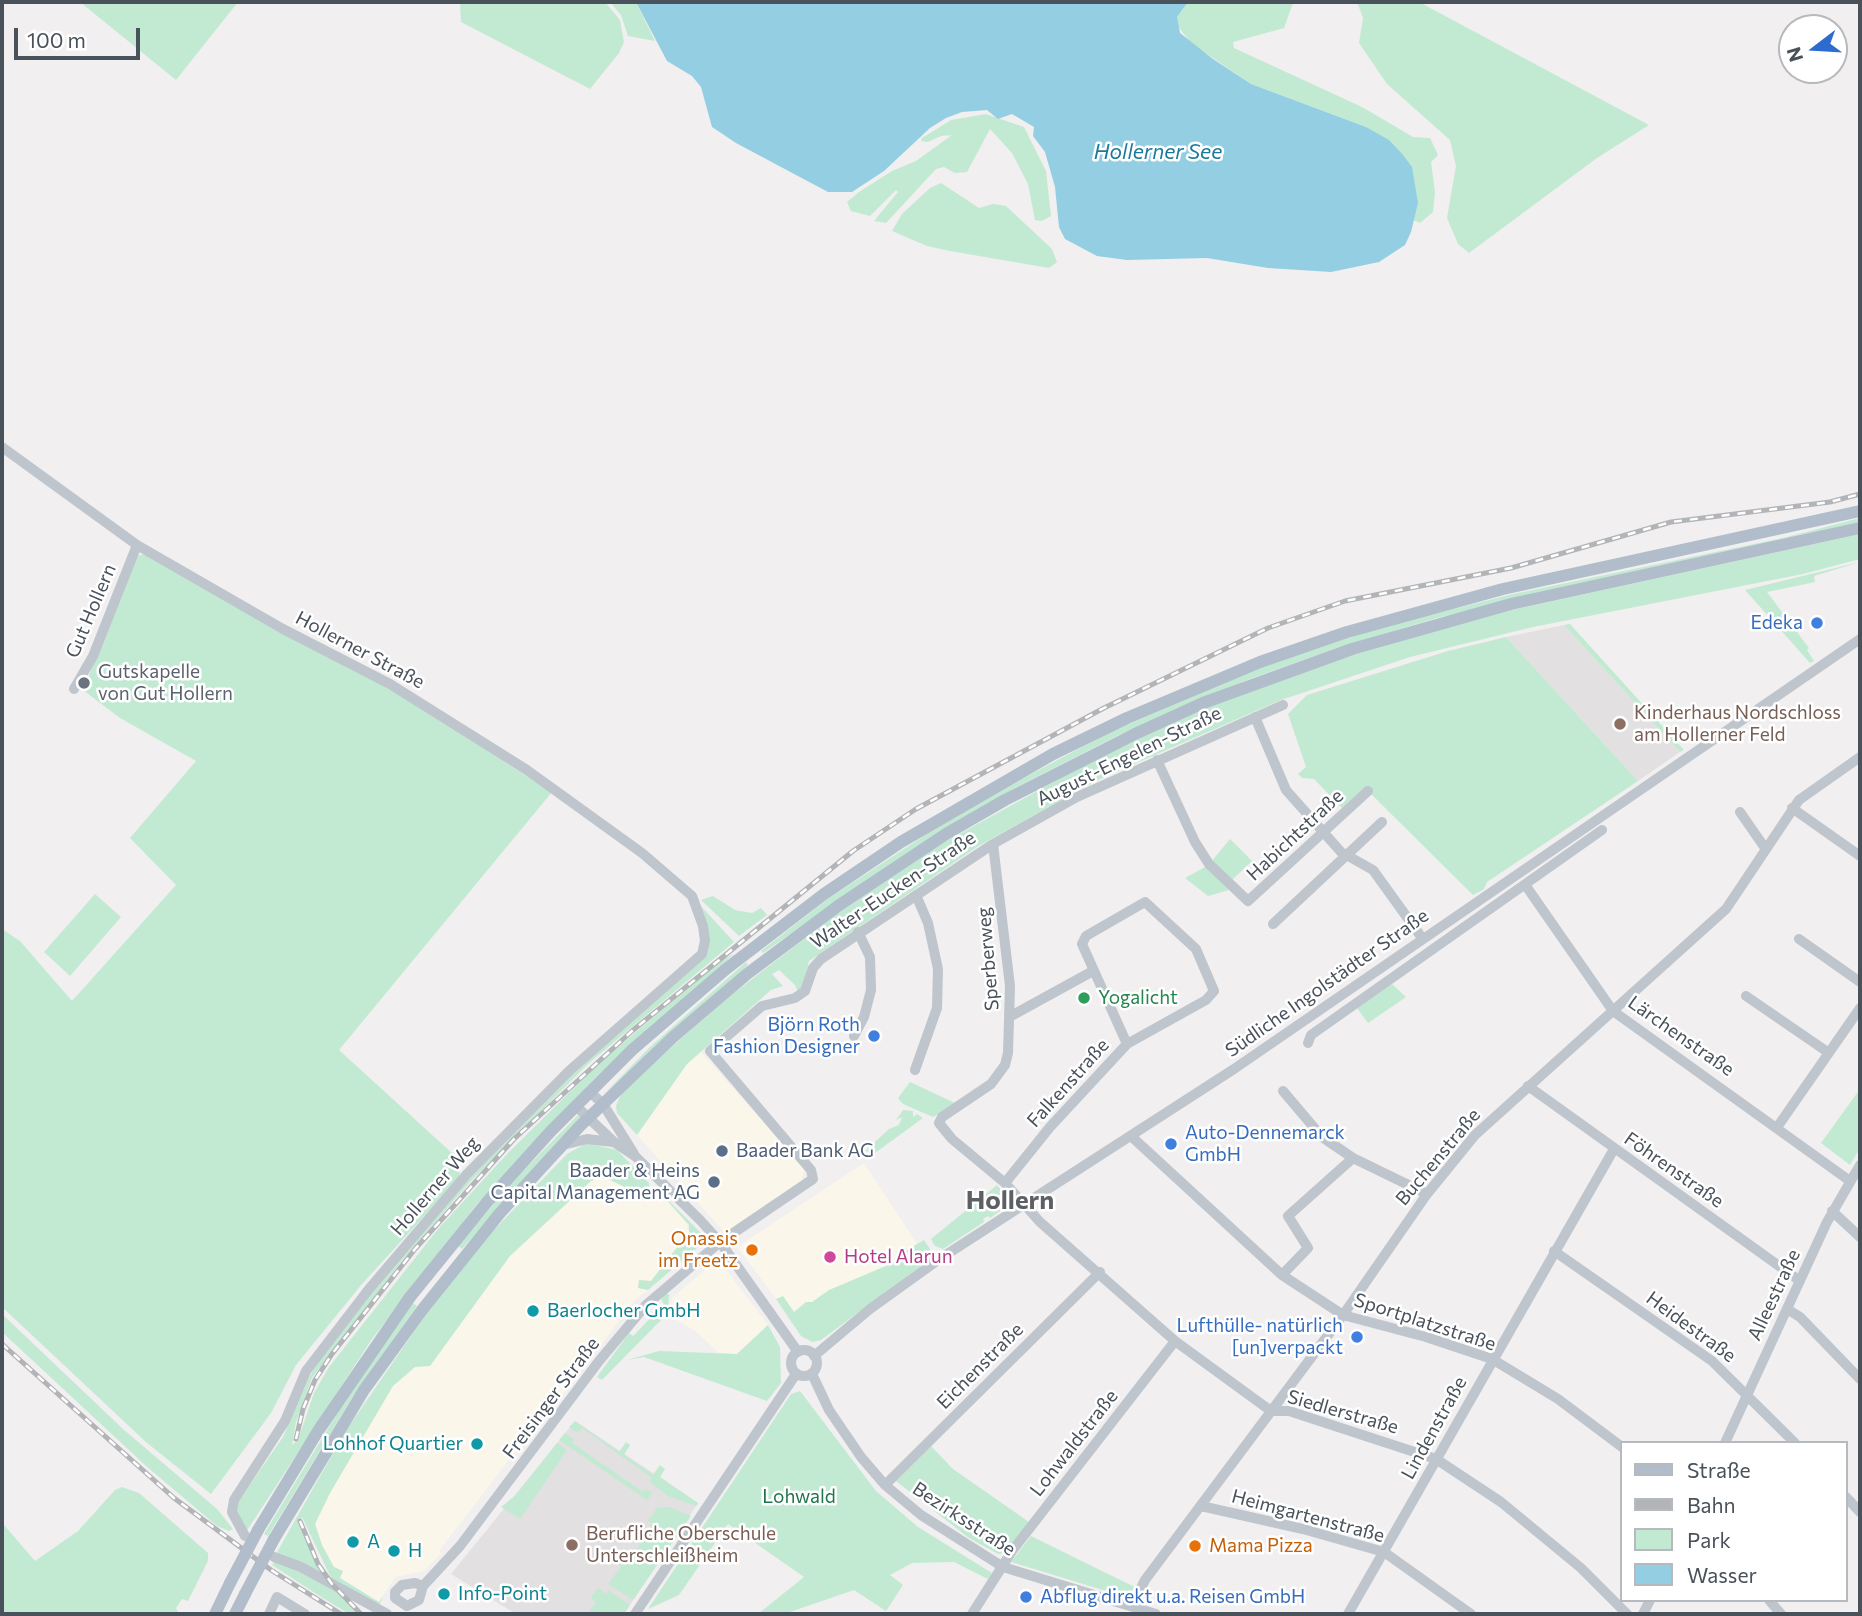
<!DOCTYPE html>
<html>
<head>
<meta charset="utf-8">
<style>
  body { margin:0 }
  #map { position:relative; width:1862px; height:1616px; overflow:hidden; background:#f1efef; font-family:Commissioner,sans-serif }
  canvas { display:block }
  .frame { position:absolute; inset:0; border:4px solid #49515a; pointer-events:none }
  .legend { position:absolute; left:1620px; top:1441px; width:228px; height:161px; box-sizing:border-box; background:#fff; border:2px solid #b6b9bd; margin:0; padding:9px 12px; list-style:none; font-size:21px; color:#49515a }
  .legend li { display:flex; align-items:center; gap:14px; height:35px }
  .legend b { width:35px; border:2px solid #b6b9bd }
  .north { position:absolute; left:1778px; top:14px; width:70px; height:70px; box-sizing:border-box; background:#fff; border:2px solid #b6b9bd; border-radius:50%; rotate:253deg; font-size:19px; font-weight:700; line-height:28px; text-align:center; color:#49515a }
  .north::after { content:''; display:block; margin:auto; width:24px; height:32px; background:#2d6bce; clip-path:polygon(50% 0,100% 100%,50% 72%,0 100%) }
  .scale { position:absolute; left:14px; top:28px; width:126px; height:32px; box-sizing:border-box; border:4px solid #49515a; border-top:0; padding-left:9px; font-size:21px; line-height:24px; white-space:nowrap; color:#49515a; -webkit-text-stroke:5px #fff; paint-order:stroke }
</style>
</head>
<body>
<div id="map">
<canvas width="1862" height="1616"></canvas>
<div class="frame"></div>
<ul class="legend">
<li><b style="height:9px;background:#b1bdcb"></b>Straße</li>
<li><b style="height:9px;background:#b2b4b8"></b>Bahn</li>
<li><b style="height:19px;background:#c2ead3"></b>Park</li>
<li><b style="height:19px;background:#94cee2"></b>Wasser</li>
</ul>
<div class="north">N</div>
<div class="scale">100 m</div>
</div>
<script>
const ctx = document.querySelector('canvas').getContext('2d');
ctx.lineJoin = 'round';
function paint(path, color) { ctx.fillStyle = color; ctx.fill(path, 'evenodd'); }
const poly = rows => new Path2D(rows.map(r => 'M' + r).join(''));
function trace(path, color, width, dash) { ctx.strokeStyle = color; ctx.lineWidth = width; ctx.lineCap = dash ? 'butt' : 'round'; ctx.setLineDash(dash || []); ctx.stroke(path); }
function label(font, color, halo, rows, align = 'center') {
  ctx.font = font + ' Commissioner,sans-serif'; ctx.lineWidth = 5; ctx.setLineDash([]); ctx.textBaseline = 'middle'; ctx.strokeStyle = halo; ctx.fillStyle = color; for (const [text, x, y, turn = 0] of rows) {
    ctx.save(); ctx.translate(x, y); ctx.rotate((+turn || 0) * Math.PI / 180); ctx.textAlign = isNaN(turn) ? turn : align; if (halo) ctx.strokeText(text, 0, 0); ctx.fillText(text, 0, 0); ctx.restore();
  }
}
const commercial = poly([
  [701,1052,804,1168,802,1182,725,1233,637,1135,687,1064],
  [864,1163,927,1259,808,1341,737,1247],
  [602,1176,644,1197,662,1195,686,1220,689,1232,651,1281,639,1280,638,1288,648,1290,636,1299,518,1453,515,1452,439,1551,441,1554,424,1571,395,1577,379,1602,339,1577,343,1571,334,1567,322,1545,315,1524,330,1493,393,1386,415,1367,430,1366,510,1256,591,1181],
  [718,1259,768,1325,737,1354,719,1353,695,1331,670,1316,672,1298]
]);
const education = poly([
  [1564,625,1680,752,1638,781,1506,637],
  [575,1421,698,1503,624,1614,516,1614,451,1574]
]);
const green = poly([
  [80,2,238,2,176,80],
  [460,2,605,2,620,20,624,42,619,53,590,89,461,22],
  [610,2,636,2,655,41,628,36,621,15],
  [1188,2,1305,2,1293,3,1284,28,1233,42,1234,48,1362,107,1413,137,1430,138,1438,155,1431,162,1435,192,1433,212,1420,223,1413,220,1418,203,1366,127,1251,84,1191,43,1177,25,1177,17],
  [1357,2,1419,2,1649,125,1597,158,1469,253,1458,244,1447,218,1456,166,1450,140,1387,84,1359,43,1363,18],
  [986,114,1024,127,1046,171,1051,216,1042,221,1035,220,1028,184,1012,153,990,129,967,172,955,173,944,167,936,169,886,223,874,221,898,192,896,190,870,216,851,211,847,202,859,192,892,171,916,161,952,135,941,136,928,142,921,141,922,138,951,120],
  [941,183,979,208,993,204,1006,206,1052,249,1057,262,1049,268,950,251,927,246,892,231,902,214,930,188],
  [1860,518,1860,523,1437,618,1337,648,1247,680,1117,736,1015,788,913,849,763,953,761,951,829,898,962,811,1110,732,1257,669,1381,627,1513,594,1783,538],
  [1860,534,1860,559,1803,574,1533,627,1410,657,1281,700,1100,779,980,845,809,961,803,987,798,992,795,985,779,970,772,974,783,986,771,990,687,1064,637,1135,617,1113,616,1106,621,1094,646,1069,730,996,834,916,943,843,1099,757,1210,706,1312,667,1489,615],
  [144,554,388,688,552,792,339,1050,453,1154,460,1167,459,1178,362,1284,296,1365,271,1413,211,1494,147,1443,2,1307,2,929,20,941,72,1001,176,885,130,838,196,761,120,718,83,690,137,556],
  [1860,562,1814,576,1815,582,1767,592,1809,648,1807,650,1814,661,1810,663,1745,590],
  [1570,624,1684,750,1680,752,1564,625],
  [1506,637,1638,781,1487,882,1484,889,1473,895,1366,789,1344,810,1314,779,1302,778,1298,774,1306,767,1288,714,1307,695,1448,651],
  [1230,839,1252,861,1231,881,1211,862],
  [1207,866,1229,890,1208,896,1185,878],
  [95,894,121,917,70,976,44,952],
  [713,896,735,910,752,913,761,908,767,915,739,936,701,900],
  [699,904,734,942,589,1063,472,1180,404,1258,312,1378,296,1422,292,1445,298,1440,314,1393,329,1367,438,1229,508,1153,599,1063,723,959,734,954,596,1077,477,1204,372,1339,246,1532,237,1512,238,1502,283,1437,309,1377,321,1357,380,1281,487,1157,563,1082,686,974,708,950,709,934],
  [746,962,748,965,603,1095,650,1047],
  [1392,984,1406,997,1368,1023,1357,1008],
  [910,1082,957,1104,933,1117,903,1104,898,1098],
  [1860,1089,1860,1148,1850,1165,1821,1143],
  [903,1110,913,1111,913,1117,917,1114,923,1118,875,1153,865,1151,889,1129,899,1125,902,1117,896,1120],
  [579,1114,581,1117,462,1249,458,1246,515,1179],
  [587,1143,617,1150,649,1183,649,1195,660,1192,700,1232,704,1242,648,1290,638,1288,639,1280,651,1281,689,1232,689,1225,662,1195,645,1197,602,1176,591,1181,510,1256,430,1366,415,1367,393,1386,330,1493,315,1524,322,1545,334,1567,343,1571,340,1578,379,1602,383,1596,378,1608,332,1580,302,1517,298,1523,321,1574,276,1554,345,1432,435,1301,490,1234,567,1154],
  [997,1185,1007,1198,1011,1198,1010,1204,990,1218,988,1216,983,1219,984,1222,943,1249,935,1246,931,1239],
  [924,1240,930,1249,929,1260,821,1340,812,1342,801,1336,776,1299,783,1296,794,1312,806,1302,812,1302,829,1290,893,1263,898,1255],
  [666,1294,669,1294,668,1311,662,1319,602,1380,597,1377,629,1333,633,1336,664,1304,661,1299],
  [413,1303,417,1306,352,1398,268,1536,264,1534,338,1412],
  [2,1314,123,1429,217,1509,233,1529,229,1531,217,1526,146,1466,2,1332],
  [768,1325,780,1347,781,1383,767,1401,644,1357,627,1360,659,1351,737,1354],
  [800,1391,876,1491,918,1527,992,1573,988,1579,954,1562,912,1563,890,1575,903,1585,886,1611,854,1590,784,1614,758,1614,804,1577,728,1524,679,1595,648,1609,791,1394],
  [575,1421,619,1452,626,1442,630,1445,624,1455,653,1475,660,1465,665,1469,660,1477,698,1503,697,1506,668,1496,650,1482,652,1478,582,1428,578,1433,569,1427],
  [565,1433,574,1439,572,1443,643,1492,646,1489,652,1493,647,1500,559,1440],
  [557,1443,567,1450,520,1519,501,1507,516,1495],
  [931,1446,953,1469,1029,1522,1005,1553,998,1554,969,1538,896,1481],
  [122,1487,139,1493,208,1553,208,1561,188,1601,182,1599,176,1608,179,1614,5,1614,2,1612,2,1527,4,1525,35,1561,78,1531,115,1490],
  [670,1507,691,1516,633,1600,608,1584,621,1567,618,1563,627,1551,634,1553,645,1537,643,1535,652,1523,648,1521,657,1508],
  [1031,1536,1108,1574,1135,1587,1128,1596,1116,1594,1011,1562],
  [275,1561,301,1571,333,1588,358,1614,349,1614,318,1595,272,1565],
  [598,1588,606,1594,608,1590,630,1605,624,1614,587,1614,596,1602,591,1598]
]);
const water = poly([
  [636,2,1188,2,1177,17,1180,33,1213,59,1251,84,1366,127,1389,140,1403,155,1412,167,1418,203,1411,232,1405,245,1379,262,1331,272,1268,268,1207,258,1127,260,1097,256,1065,239,1059,227,1055,187,1045,152,1033,136,1034,127,1012,114,998,119,987,110,962,112,946,118,930,128,884,171,852,192,828,192,736,143,712,127,701,87,692,76,667,61]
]);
const minor = poly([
  [2,447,137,545,283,629,390,684,527,770,642,853,692,896,703,926,705,941,702,954,569,1071,467,1174,369,1289,306,1371,285,1421,234,1500,232,1512,245,1536],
  [74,689,93,656,137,545],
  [1255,717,1286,790,1341,852,1373,870,1422,938],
  [1157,760,1195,842,1209,864,1248,901,1368,791],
  [1792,808,1860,856],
  [1740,812,1765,848],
  [993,844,1010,986,1008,1053,1005,1065,991,1084,942,1117,939,1123,952,1139,1005,1183,1040,1222,1175,1341,1271,1411,1289,1411,1436,1459,1501,1502,1581,1568,1627,1614],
  [1526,886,1613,1011,1850,1181],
  [1273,924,1382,822],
  [1799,939,1860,982],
  [1746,996,1829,1053],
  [1011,1016,1093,971],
  [854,1036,864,1017,871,990,870,957,858,932],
  [1308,1043,1311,1035,1602,830],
  [915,1070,937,1008,938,969,928,923,916,895],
  [1528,1086,1800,1281],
  [1283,1091,1322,1137,1353,1158,1427,1194],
  [590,1092,603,1104,634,1154],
  [576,1106,614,1142,635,1156,700,1220,720,1242,798,1352],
  [1778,1126,1860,1008],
  [1132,1137,1282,1275,1343,1315,1426,1337,1492,1359,1558,1399,1622,1447],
  [563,1145,587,1139,613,1142],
  [1005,1183,1050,1127,1127,1044,1206,1000,1214,991,1196,949,1145,902,1086,936,1082,944,1127,1044],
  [1832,1211,1860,1237],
  [1554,1251,1712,1361,1795,1443],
  [1282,1275,1308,1248,1288,1216,1353,1158],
  [1787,1309,1800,1317,1860,1379],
  '791 1363a13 13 0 1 1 26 0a13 13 0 1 1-26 0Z',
  [814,1356,870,1309,941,1258,1234,1069,1860,639],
  [812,1374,829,1410,861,1457,885,1485,921,1515,1003,1567,1156,1614],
  [1725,1443,1827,1222,1860,1165],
  [885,1485,1100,1272],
  [1846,1497,1860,1512],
  [1201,1506,1303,1529,1384,1552,1471,1614],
  [274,1557,301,1567,387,1614],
  [423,1586,415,1583,402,1585,395,1592,395,1598,407,1606,419,1600,423,1586,460,1546,599,1361,646,1305,720,1242,813,1179,811,1170,710,1051,762,1006,795,998,805,991,813,968,821,959,993,844,1077,797,1283,705],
  [1769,1600,1781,1614],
  [1132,1606,1145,1580,1343,1315,1427,1194,1475,1135,1726,909,1799,800,1860,757],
  [269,1614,277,1597,305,1614],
  [635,1614,796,1374],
  [972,1614,1012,1551,1175,1341],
  [1348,1614,1614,1149],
  [1643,1614,1650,1600]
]);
const major = poly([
  [258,1530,318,1431,410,1297,487,1202,551,1131,632,1050,726,969,824,894,901,842,1053,754,1127,718,1260,662,1347,632,1503,589,1860,511],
  [274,1539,364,1390,422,1310,500,1213,580,1126,672,1038,747,974,838,906,946,834,1005,800,1135,734,1203,703,1352,649,1511,604,1860,528],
  [215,1614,230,1583],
  [235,1614,245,1594]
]);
const rail = poly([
  [2,1344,174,1498,271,1570,341,1614],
  [296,1439,303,1409,315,1380,332,1354,415,1249,514,1139,632,1031,853,851,916,809,1104,708,1268,628,1345,601,1511,568,1671,522,1830,502,1860,494],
  [300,1521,318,1564,332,1584,361,1614]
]);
const majorBridge = poly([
  [230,1583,258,1530],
  [245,1594,274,1539]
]);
const markers = [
  [1817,623,7,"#3f7fe0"],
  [84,683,7,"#6b7280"],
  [1620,724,7,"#8d6e63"],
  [1084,998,7,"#2e9e5b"],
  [874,1036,7,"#3f7fe0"],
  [1171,1144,7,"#3f7fe0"],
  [722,1151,7,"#5c6f8a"],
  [714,1182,7,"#5c6f8a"],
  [752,1250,7,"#e8710a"],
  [830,1257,7,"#d1479c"],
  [533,1311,7,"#0f9aa8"],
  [1357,1337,7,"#3f7fe0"],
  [477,1444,7,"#0f9aa8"],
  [353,1542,7,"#0f9aa8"],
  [572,1545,7,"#8d6e63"],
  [1195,1546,7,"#e8710a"],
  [394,1551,7,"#0f9aa8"],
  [444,1594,7,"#0f9aa8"],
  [1026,1597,7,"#3f7fe0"]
];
const streetNames = [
  ["Gut Hollern",91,611,-67],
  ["Hollerner Straße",360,650,28],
  ["August-Engelen-Straße",1129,756,-26],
  ["Habichtstraße",1295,835,-43],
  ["Walter-Eucken-Straße",893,890,-34],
  ["Sperberweg",988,959,-95],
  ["Südliche Ingolstädter Straße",1327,983,-35],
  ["Lärchenstraße",1681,1036,35],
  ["Falkenstraße",1068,1083,-48],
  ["Buchenstraße",1438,1157,-50],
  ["Föhrenstraße",1674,1170,35],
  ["Hollerner Weg",435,1186,-49],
  ["Alleestraße",1774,1295,-65],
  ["Sportplatzstraße",1425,1322,18],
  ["Heidestraße",1691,1327,36],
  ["Eichenstraße",980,1366,-45],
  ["Freisinger Straße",551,1398,-53],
  ["Siedlerstraße",1343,1412,16],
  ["Lindenstraße",1434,1428,-61],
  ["Lohwaldstraße",1074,1443,-52],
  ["Heimgartenstraße",1308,1516,15],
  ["Bezirksstraße",964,1519,33]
];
const shopNames = [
  ["Edeka",1803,623],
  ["Björn Roth",860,1025],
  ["Fashion Designer",860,1047],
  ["Auto-Dennemarck",1185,1133,"left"],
  ["GmbH",1185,1155,"left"],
  ["Lufthülle- natürlich",1343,1326],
  ["[un]verpackt",1343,1348],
  ["Abflug direkt u.a. Reisen GmbH",1040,1597,"left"]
];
const worshipNames = [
  ["Gutskapelle",98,672],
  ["von Gut Hollern",98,694]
];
const educationNames = [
  ["Kinderhaus Nordschloss",1634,713],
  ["am Hollerner Feld",1634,735],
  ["Berufliche Oberschule",586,1534],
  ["Unterschleißheim",586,1556]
];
const leisureNames = [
  ["Yogalicht",1098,998]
];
const serviceNames = [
  ["Baader Bank AG",736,1151],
  ["Baader & Heins",700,1171,"right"],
  ["Capital Management AG",700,1193,"right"]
];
const foodNames = [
  ["Onassis",738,1239],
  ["im Freetz",738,1261],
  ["Mama Pizza",1209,1546,"left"]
];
const hotelNames = [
  ["Hotel Alarun",844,1257]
];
const cultureNames = [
  ["Baerlocher GmbH",547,1311],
  ["Lohhof Quartier",463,1444,"right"],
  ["A",367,1542],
  ["H",408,1551],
  ["Info-Point",458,1594]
];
const parkNames = [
  ["Lohwald",799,1497]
];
const waterNames = [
  ["Hollerner See",1158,152]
];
const districtNames = [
  ["Hollern",1010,1200]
];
paint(commercial, '#faf6ea');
paint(education, '#e2e0e0');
paint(green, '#c2ead3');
paint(water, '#94cee2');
trace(minor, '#bfc5cc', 10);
trace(major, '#b1bdcb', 12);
trace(rail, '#b2b4b8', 5);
trace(rail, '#fff', 2.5, [8]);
trace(majorBridge, '#b1bdcb', 12);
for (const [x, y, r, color] of markers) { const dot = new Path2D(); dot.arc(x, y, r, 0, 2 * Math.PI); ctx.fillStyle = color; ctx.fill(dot); trace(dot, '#fff', 2.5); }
label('19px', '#49515a', '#fff', streetNames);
label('19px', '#366cbe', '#fff', shopNames, 'right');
label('19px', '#5b616d', '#fff', worshipNames, 'left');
label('19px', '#785e54', '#fff', educationNames, 'left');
label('19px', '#27864d', '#fff', leisureNames, 'left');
label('19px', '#4e5e75', '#fff', serviceNames, 'left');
label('19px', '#c56008', '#fff', foodNames, 'right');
label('19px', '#b23c85', '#fff', hotelNames, 'left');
label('19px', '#0d838f', '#fff', cultureNames, 'left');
label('19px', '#21744e', '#fff', parkNames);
label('italic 21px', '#1c7a9a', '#fff', waterNames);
label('bold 26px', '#5c5f63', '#fff', districtNames);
</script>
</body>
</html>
